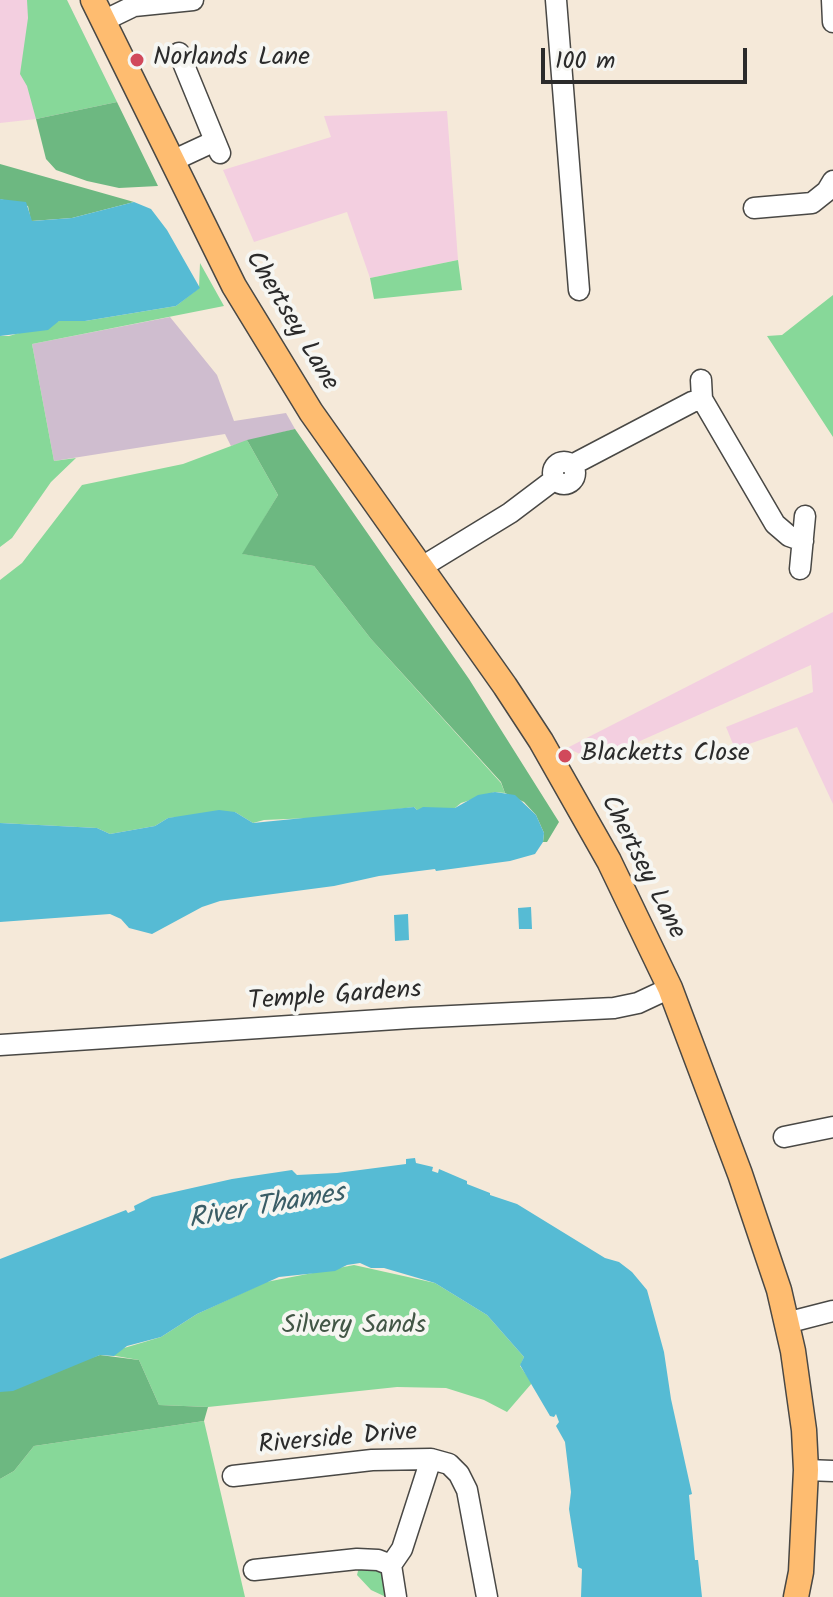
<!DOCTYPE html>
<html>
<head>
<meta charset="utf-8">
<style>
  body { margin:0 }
  #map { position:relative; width:833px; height:1597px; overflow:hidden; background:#f5e9d9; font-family:Kalam,sans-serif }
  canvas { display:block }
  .scale { position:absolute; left:541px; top:48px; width:206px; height:36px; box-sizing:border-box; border:4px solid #2b2b2b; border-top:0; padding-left:10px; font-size:24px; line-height:28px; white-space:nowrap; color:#2b2b2b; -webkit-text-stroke:6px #f6f6f2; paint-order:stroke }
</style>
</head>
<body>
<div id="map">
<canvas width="833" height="1597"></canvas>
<div class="scale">100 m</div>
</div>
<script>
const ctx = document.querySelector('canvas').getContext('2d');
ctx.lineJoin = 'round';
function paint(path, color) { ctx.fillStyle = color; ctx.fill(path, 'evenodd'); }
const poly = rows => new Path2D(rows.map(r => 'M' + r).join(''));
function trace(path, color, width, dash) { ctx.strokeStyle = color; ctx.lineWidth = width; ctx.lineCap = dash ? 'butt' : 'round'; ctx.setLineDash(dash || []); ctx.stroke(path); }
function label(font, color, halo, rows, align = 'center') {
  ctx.font = font + ' Kalam,sans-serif'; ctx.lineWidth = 8; ctx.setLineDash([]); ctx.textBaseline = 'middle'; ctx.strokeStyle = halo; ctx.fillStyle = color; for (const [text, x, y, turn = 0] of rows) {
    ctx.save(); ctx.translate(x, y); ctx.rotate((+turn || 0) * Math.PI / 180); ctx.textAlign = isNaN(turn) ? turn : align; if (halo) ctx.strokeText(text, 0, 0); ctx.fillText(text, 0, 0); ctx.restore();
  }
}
const built = poly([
  [0,0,67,0,117,102,36,119,0,123],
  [447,111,458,260,370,278,347,212,254,242,223,170,331,137,324,116],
  [833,612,833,804,797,727,735,749,726,727,813,692,811,665,595,761,567,748]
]);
const industrial = poly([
  [170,317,217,375,234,421,286,413,295,429,231,446,225,434,54,461,32,344]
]);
const green = poly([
  [27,0,67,0,117,102,36,119,27,86,20,74,28,18],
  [458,260,462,290,374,299,370,278],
  [200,263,224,306,32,344,54,461,76,458,51,482,12,538,0,547,0,336,9,336,59,321,85,321,176,306,199,288],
  [833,295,833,437,767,336,782,335],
  [247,440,278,495,243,554,314,566,371,639,501,783,505,793,495,792,461,803,455,808,417,810,414,807,334,817,264,820,253,823,235,812,168,818,155,826,110,834,97,828,0,823,0,580,22,563,82,485,183,464],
  [354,1265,435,1283,487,1315,524,1357,520,1366,532,1383,507,1412,484,1400,446,1388,397,1387,208,1407,159,1405,139,1360,104,1354,161,1337,197,1314,266,1282],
  [204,1421,245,1597,0,1597,0,1479,14,1471,34,1446],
  [371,1566,383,1573,386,1597,371,1590,357,1575,359,1567]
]);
const forest = poly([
  [117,102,158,186,119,188,87,181,56,170,46,159,36,119],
  [0,164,134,202,72,218,31,221,28,206,0,199],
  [295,429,469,679,559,822,547,842,543,842,544,833,536,815,524,802,505,793,501,782,371,639,314,566,242,554,278,495,247,440],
  [100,1355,139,1360,159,1405,208,1407,204,1421,34,1446,14,1471,0,1479,0,1387]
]);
const water = poly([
  [0,199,26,202,32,221,72,218,134,202,151,209,167,230,200,288,176,306,85,321,59,321,48,330,0,336],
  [495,792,515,795,536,815,544,833,543,842,535,854,510,861,436,871,435,869,379,876,334,886,220,901,202,907,152,934,129,928,121,919,110,914,0,922,0,823,97,828,110,834,155,826,168,818,219,810,235,812,253,823,414,807,417,810,423,807,455,808,478,795],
  [531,907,532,929,519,929,518,908],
  [408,914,409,940,395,941,394,915],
  [415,1158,416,1163,433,1167,432,1171,438,1173,439,1169,467,1181,467,1184,490,1193,490,1195,517,1204,605,1258,619,1262,632,1272,647,1290,664,1352,671,1399,692,1494,689,1495,695,1560,698,1560,702,1597,581,1597,582,1569,578,1567,569,1509,571,1492,565,1442,556,1426,559,1422,556,1414,554,1417,550,1416,520,1365,524,1357,487,1315,435,1283,384,1268,371,1268,360,1263,347,1265,335,1271,279,1277,197,1314,161,1337,127,1346,114,1356,100,1355,13,1391,0,1392,0,1259,126,1210,128,1213,135,1210,134,1206,152,1197,232,1179,292,1170,297,1175,337,1173,406,1164,406,1159]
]);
const minor = poly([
  [556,0,579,290],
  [832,0,833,22],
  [103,21,134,6,193,0],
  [179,53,220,153],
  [172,161,215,141],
  [754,208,812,203,827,191,833,181],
  [701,380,702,399,775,524,789,536,803,541],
  '553 473a11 11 0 1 1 22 0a11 11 0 1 1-22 0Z',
  [572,465,692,402,702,399],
  [420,568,510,513,555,479],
  [800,569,805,516],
  [0,1045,411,1018,614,1008,638,1003,670,988],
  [784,1137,833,1127],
  [786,1323,833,1311],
  [806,1470,833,1471],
  [233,1476,372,1460,431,1459,449,1464,459,1474,467,1490,487,1597],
  [391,1565,402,1549,431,1459],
  [254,1570,357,1559,378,1560,391,1565,396,1597]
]);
const major = poly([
  [93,0,234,286,311,412,505,686,541,741,609,861,670,988,740,1174,779,1290,793,1351,804,1430,806,1470,801,1572,796,1597]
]);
const markers = [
  [137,60,8,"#d1495b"],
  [565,756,8,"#d1495b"]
];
const poiNames = [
  ["Norlands Lane",153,60],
  ["Blacketts Close",581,756]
];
const streetNames = [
  ["Chertsey Lane",290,322,59],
  ["Chertsey Lane",641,868,63],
  ["Temple Gardens",335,998,-4],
  ["Riverside Drive",338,1441,-5]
];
const parkNames = [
  ["Silvery Sands",354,1328]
];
const waterNames = [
  ["River Thames",267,1209,-10]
];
paint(built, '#f3cfe0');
paint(industrial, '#cfbdcf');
paint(green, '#87d899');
paint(forest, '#6db881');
paint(water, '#56bbd4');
trace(minor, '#494845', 23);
trace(major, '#494845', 27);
trace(minor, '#fff', 20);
trace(major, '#febc70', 24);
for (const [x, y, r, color] of markers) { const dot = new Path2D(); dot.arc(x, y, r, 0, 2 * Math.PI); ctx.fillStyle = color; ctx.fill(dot); trace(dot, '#f6f6f2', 3); }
label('26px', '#2b2b2b', '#f6f6f2', poiNames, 'left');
label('26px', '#2b2b2b', '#f6f6f2', streetNames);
label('26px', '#425646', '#f6f6f2', parkNames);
label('italic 28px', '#3a5d66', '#f6f6f2', waterNames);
</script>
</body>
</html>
